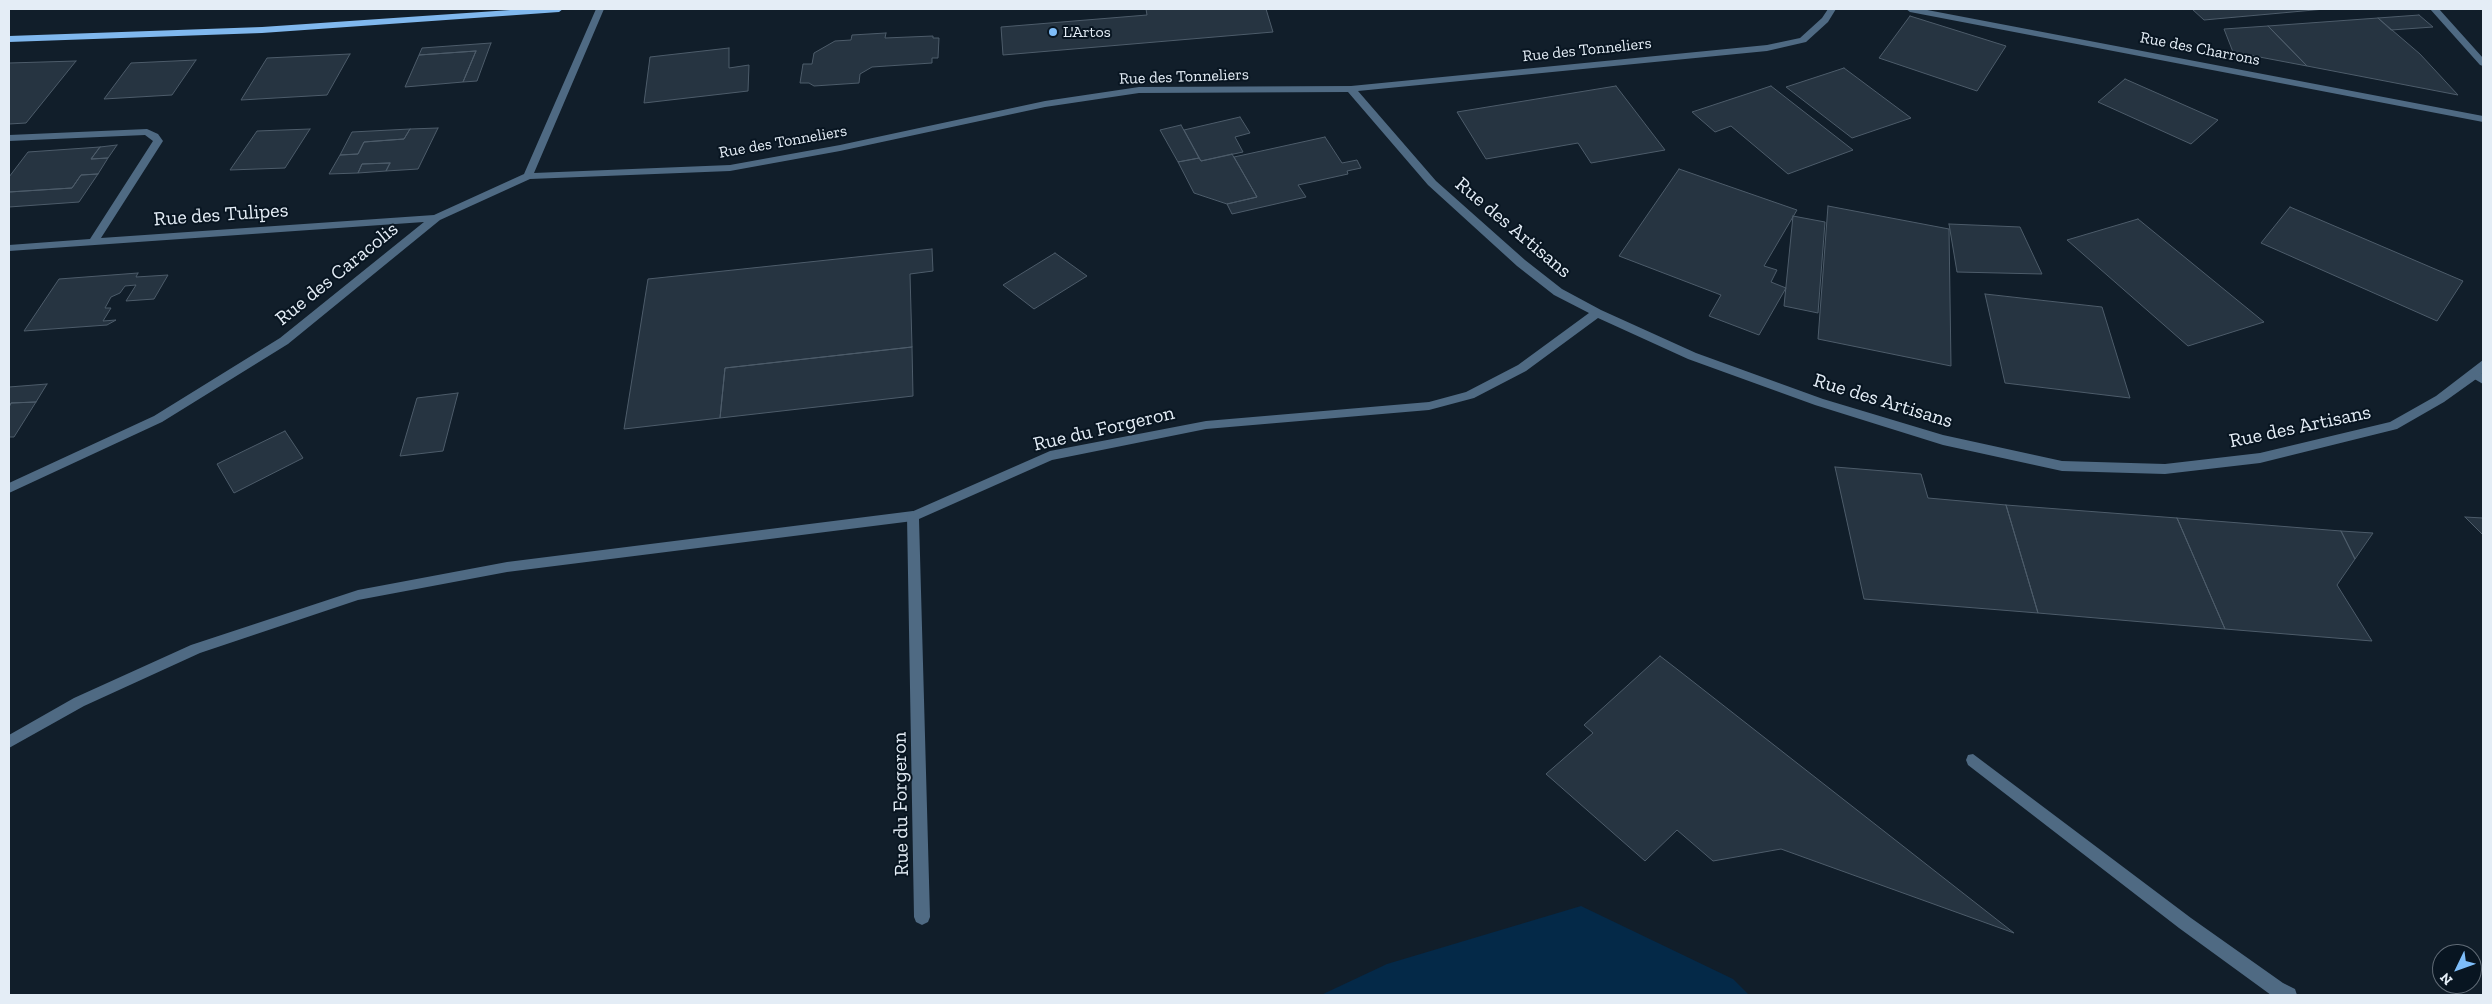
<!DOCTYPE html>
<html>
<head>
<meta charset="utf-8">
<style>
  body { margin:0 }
  #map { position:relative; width:2492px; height:1004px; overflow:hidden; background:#111e2a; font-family:"Zilla Slab",serif }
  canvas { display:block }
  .frame { position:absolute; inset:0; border:10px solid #e4edf6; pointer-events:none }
  .north { position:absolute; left:2432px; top:944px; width:50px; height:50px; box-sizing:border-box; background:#081521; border:1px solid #606b76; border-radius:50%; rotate:228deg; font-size:14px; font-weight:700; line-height:20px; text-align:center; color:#e4edf6 }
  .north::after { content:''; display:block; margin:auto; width:18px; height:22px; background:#7ebdf9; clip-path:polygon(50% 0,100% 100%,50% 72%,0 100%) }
</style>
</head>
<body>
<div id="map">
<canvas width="2492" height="1004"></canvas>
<div class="frame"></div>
<div class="north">N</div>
</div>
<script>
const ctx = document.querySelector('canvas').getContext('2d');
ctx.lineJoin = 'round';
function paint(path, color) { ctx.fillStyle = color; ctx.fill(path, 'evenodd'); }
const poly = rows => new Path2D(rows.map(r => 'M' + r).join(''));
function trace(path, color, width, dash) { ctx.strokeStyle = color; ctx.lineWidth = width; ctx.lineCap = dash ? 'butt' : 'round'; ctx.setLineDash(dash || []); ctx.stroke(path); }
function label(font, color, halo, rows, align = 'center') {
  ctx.font = font + ' "Zilla Slab",serif'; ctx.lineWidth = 4; ctx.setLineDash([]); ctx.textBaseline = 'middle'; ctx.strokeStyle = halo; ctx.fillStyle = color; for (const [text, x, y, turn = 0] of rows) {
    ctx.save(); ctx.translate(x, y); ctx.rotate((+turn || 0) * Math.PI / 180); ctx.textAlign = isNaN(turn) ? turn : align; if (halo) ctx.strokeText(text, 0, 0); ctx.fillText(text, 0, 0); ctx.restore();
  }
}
const green = poly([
  [1581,906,1733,979,1749,995,1321,995,1387,964]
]);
const building = poly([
  [1146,9,1266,9,1273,32,1003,55,1001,27,1147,15,1146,9],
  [2192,9,2325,9,2204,20,2192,9],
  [2419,15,2433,27,2391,30,2378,18,2419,15],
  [1910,16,2006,46,1977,91,1879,58,1910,16],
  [2378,18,2420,54,2458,95,2307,66,2268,26,2378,18],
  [2268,26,2307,66,2233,52,2224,29,2268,26],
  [886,33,885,38,933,36,933,38,939,38,938,58,932,58,932,63,872,67,860,74,859,83,814,86,809,83,800,83,803,64,812,64,814,53,835,41,851,40,852,35,886,33],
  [491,43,477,81,463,82,476,51,419,55,422,48,491,43],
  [729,48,729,68,749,65,748,91,644,103,650,57,729,48],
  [476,51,463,82,405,87,419,55,476,51],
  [350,54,327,95,241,100,267,58,350,54],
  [196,60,172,95,104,99,131,63,196,60],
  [76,61,26,123,9,124,9,63,76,61],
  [1844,68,1911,118,1852,138,1786,87,1844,68],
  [2125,79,2218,120,2191,144,2098,102,2125,79],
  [1616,86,1665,150,1591,163,1578,143,1486,159,1457,112,1616,86],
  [1771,86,1853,150,1788,174,1731,126,1715,132,1692,112,1771,86],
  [1240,117,1250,133,1235,137,1243,152,1201,161,1184,130,1240,117],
  [1181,125,1199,158,1178,162,1160,130,1181,125],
  [438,128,418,169,386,171,390,163,362,164,358,173,329,174,340,155,358,154,364,142,404,139,410,129,438,128],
  [310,129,285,168,230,170,257,131,310,129],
  [410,129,404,139,364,142,358,154,340,155,352,132,410,129],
  [1325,137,1342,163,1357,160,1361,168,1347,171,1348,174,1298,185,1306,197,1232,214,1227,204,1257,197,1234,157,1325,137],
  [117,145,108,158,91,159,100,147,117,145],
  [100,147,91,159,108,158,98,174,81,175,72,188,9,192,9,177,28,152,100,147],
  [1232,154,1257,197,1227,204,1194,193,1178,162,1199,158,1201,161,1232,154],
  [390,163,386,171,358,173,362,164,390,163],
  [1679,169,1797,210,1764,266,1777,270,1771,282,1786,288,1759,335,1709,316,1721,295,1619,256,1679,169],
  [98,174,79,202,9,207,9,192,72,188,81,175,98,174],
  [1828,206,1949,229,1951,366,1818,339,1828,206],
  [2290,207,2463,281,2437,321,2261,243,2290,207],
  [1793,216,1825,222,1818,313,1784,306,1793,216],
  [2138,219,2264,322,2188,346,2067,240,2138,219],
  [1949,224,2020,227,2042,274,1957,272,1949,224],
  [932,249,933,271,910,274,912,347,725,368,720,418,624,429,648,279,932,249],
  [1055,253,1087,276,1034,309,1003,285,1055,253],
  [138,273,136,277,168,275,154,299,126,301,136,285,125,286,120,293,111,297,105,308,111,308,103,321,116,320,107,325,24,331,59,279,138,273],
  [1985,294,2102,307,2130,398,2005,383,1985,294],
  [912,347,913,396,720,418,725,368,912,347],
  [47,384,36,402,11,403,9,407,9,387,47,384],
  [458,393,443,451,400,456,417,398,458,393],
  [36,402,14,437,9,437,9,407,11,403,36,402],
  [285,431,303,458,234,493,217,464,285,431],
  [1835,467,1921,474,1928,498,2006,505,2038,613,1864,599,1835,467],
  [2006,505,2177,518,2225,629,2038,613,2006,505],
  [2465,517,2483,518,2483,535,2465,517],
  [2177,518,2341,531,2355,559,2337,585,2372,641,2225,629,2177,518],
  [2341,531,2373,533,2355,559,2341,531],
  [1660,656,1682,673,2014,933,1781,849,1713,861,1677,830,1645,861,1546,774,1593,733,1584,725,1660,656]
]);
const service = poly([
  [2475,370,2483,374,2483,384,2471,377,2469,374,2475,370],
  [913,511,917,513,919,516,917,519,913,521,507,572,358,600,200,653,84,706,9,748,9,735,74,698,191,645,358,590,507,562,913,511],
  [1973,754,2191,918,2283,983,2295,989,2297,995,2271,995,2179,928,1968,765,1966,760,1968,755,1973,754]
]);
const minor = poly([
  [596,9,604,9,534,173,730,165,840,145,1045,101,1139,87,1351,86,1767,45,1800,38,1822,18,1828,9,1836,9,1828,22,1806,42,1767,51,1358,91,1436,181,1525,260,1562,289,1601,310,1696,353,1823,399,1943,435,2062,461,2165,464,2260,453,2390,422,2436,396,2483,360,2483,372,2479,377,2444,402,2397,429,2260,463,2165,474,2062,471,1943,445,1815,405,1688,359,1598,318,1526,371,1474,398,1429,410,1206,429,1052,460,919,519,930,917,928,922,922,925,916,922,914,917,907,516,909,513,1050,451,1206,421,1429,402,1466,392,1518,365,1589,313,1554,295,1517,266,1428,185,1348,92,1139,93,1045,107,840,151,730,171,530,179,440,220,288,344,162,422,9,493,9,483,154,416,280,338,424,222,9,251,9,245,90,239,153,141,145,135,9,141,9,135,147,129,158,134,163,141,101,238,434,215,524,174,596,9],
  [1906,9,1922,9,2483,116,2483,122,1910,12,1906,9],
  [2430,9,2439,9,2483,58,2483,66,2480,65,2430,9]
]);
const primary = poly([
  [525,9,563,9,559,12,262,33,9,42,9,36,262,27,525,9]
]);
const markers = [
  [1053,32,5,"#7ebdf9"]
];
const farPoinames = [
  ["L'Artos",1063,32]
];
const farStreetnames = [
  ["Rue des Charrons",2200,49,11],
  ["Rue des Tonneliers",1587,50,-6],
  ["Rue des Tonneliers",1184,77,-2],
  ["Rue des Tonneliers",783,142,-10]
];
const streetNames = [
  ["Rue des Tulipes",221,215,-4],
  ["Rue des Artisans",1513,228,40],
  ["Rue des Caracolis",337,274,-39],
  ["Rue des Artisans",1883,401,17],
  ["Rue des Artisans",2300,427,-12],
  ["Rue du Forgeron",1104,429,-13],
  ["Rue du Forgeron",901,804,-91]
];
paint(green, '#042948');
paint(building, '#263441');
trace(building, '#4d5c6a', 1);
paint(service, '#4f6a83');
paint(minor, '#4f6a83');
paint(primary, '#80b8ee');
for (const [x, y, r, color] of markers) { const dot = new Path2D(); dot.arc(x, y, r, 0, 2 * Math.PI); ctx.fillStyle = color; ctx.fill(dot); trace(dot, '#081521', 2); }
label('16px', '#e4edf6', '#081521', farPoinames, 'left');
label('16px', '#e4edf6', '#081521', farStreetnames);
label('20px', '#e4edf6', '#081521', streetNames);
</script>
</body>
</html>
